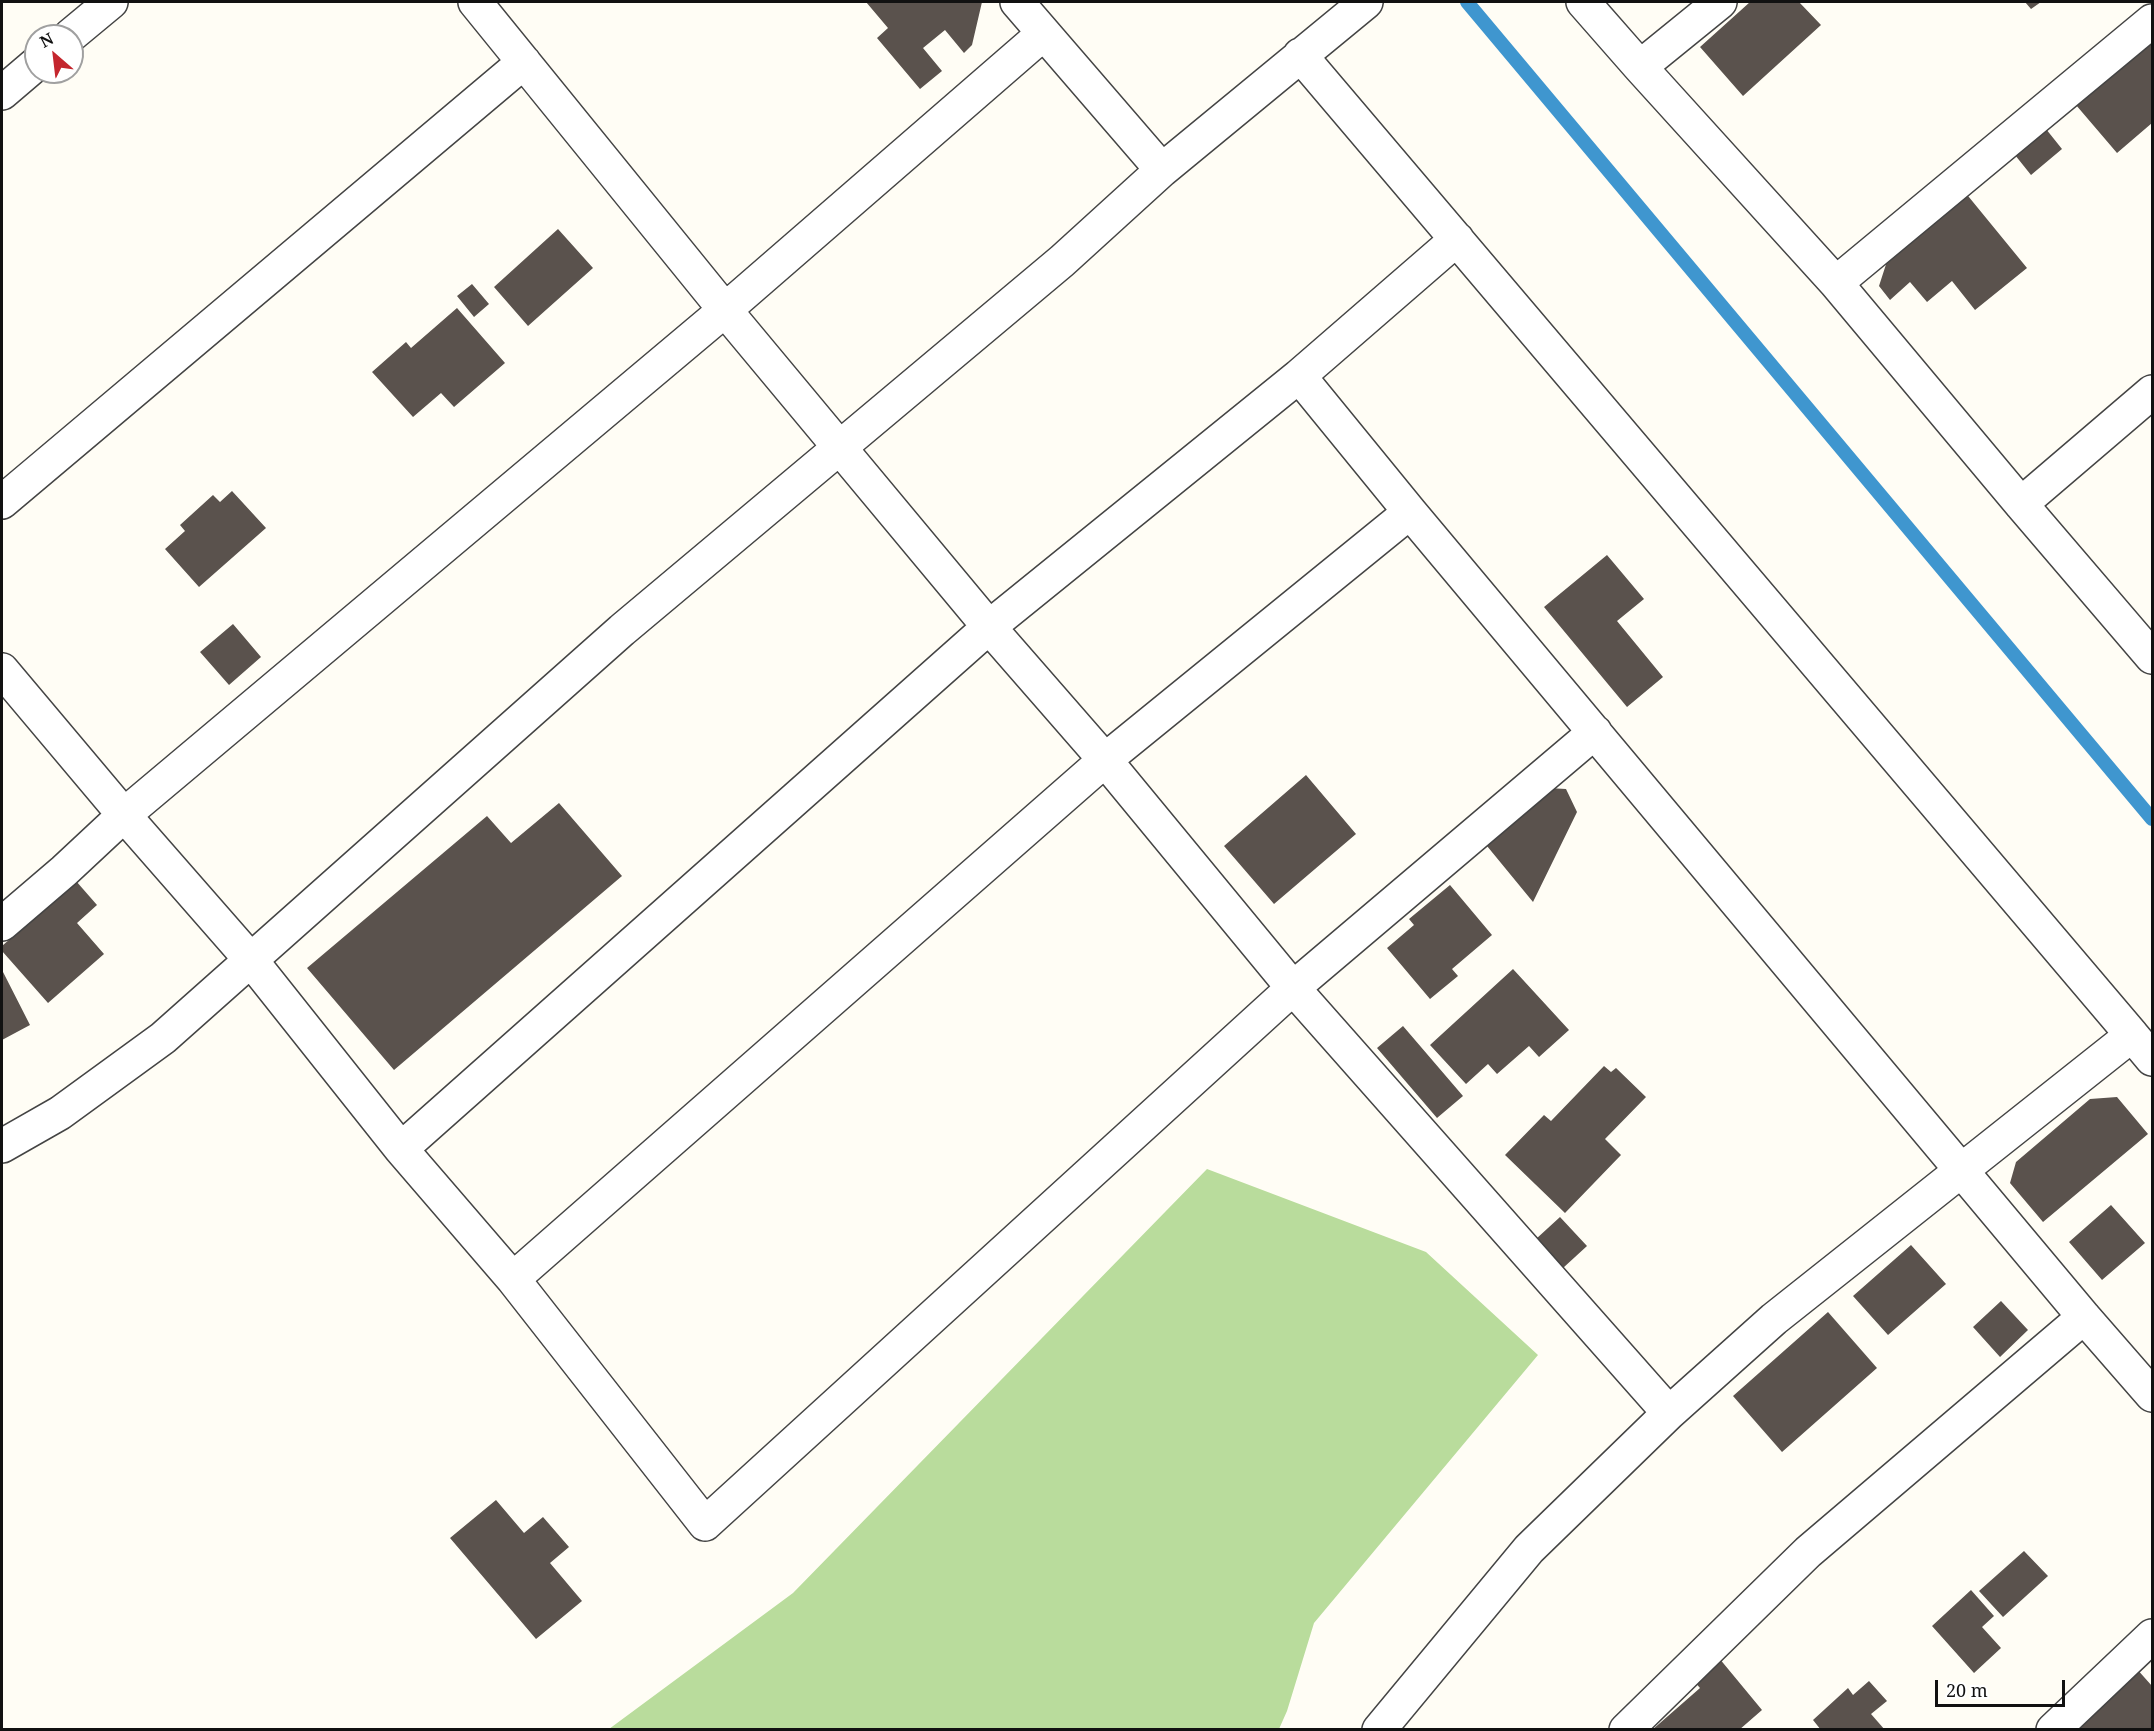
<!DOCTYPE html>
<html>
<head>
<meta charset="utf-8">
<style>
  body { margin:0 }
  #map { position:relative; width:2154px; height:1731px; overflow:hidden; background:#fffdf5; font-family:"Noto Serif",serif }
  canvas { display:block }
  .frame { position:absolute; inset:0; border:3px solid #111; pointer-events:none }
  .north { position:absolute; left:24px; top:24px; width:60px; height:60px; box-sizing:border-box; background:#fff; border:2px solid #a0a0a0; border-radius:50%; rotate:332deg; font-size:16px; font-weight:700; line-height:24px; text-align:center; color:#111 }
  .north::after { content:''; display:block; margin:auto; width:21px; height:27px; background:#c4262e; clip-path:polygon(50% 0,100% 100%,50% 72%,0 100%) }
  .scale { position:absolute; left:1935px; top:1680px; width:130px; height:27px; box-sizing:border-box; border:3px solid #111; border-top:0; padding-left:8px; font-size:18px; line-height:21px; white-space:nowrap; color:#111; -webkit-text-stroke:4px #fff; paint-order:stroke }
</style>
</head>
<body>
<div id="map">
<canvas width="2154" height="1731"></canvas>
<div class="frame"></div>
<div class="north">N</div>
<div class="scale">20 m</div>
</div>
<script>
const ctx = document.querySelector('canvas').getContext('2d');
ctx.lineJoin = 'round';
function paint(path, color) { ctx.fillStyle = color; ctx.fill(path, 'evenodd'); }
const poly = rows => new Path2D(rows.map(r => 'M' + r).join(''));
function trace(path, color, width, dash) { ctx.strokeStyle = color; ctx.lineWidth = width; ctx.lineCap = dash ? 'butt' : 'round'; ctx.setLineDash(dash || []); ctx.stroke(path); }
const forest = poly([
  [1207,1169,1426,1252,1538,1355,1314,1623,1287,1711,1279,1729,609,1729,793,1593]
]);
const stream = poly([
  [1467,2,2152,819]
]);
const building = poly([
  [866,2,982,2,972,45,964,53,945,30,923,48,942,71,920,89,877,38,888,28],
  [1750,2,1799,2,1821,25,1743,96,1700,47],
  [2025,2,2041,2,2031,9],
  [2152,36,2152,123,2117,153,2070,98],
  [2046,129,2062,149,2031,175,2015,155],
  [1964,191,2027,268,1975,310,1952,281,1927,302,1910,282,1890,300,1879,286,1890,252],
  [558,229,593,268,528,326,494,287],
  [472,284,489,304,474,317,457,296],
  [457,308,505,363,454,407,441,393,413,417,372,372,406,342,411,348],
  [232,491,266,528,199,587,165,549,185,531,180,525,213,495,220,502],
  [1607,555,1644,599,1617,621,1663,677,1627,707,1544,607],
  [233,624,261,657,229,685,200,652],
  [1306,775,1356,834,1274,904,1224,846],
  [1548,788,1566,789,1577,812,1533,902,1487,846],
  [559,803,622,876,394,1070,307,968,487,816,511,843],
  [76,881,97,905,77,923,104,954,48,1003,2,951,2,946],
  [1450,885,1492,935,1452,969,1458,976,1430,999,1387,948,1414,925,1409,919],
  [1513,969,1569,1030,1539,1057,1529,1046,1497,1074,1488,1064,1466,1084,1430,1045],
  [2,970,30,1025,2,1040],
  [1403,1026,1463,1096,1437,1118,1377,1048],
  [1604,1066,1611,1072,1616,1068,1646,1097,1605,1139,1621,1155,1565,1213,1505,1155,1544,1115,1551,1121],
  [2117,1097,2148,1134,2043,1222,2010,1183,2016,1162,2090,1099],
  [2111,1205,2145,1243,2102,1280,2069,1242],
  [1560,1217,1587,1246,1563,1268,1536,1239],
  [1911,1245,1946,1284,1888,1335,1853,1296],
  [2001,1301,2028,1330,2000,1357,1973,1327],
  [1828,1312,1877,1368,1782,1452,1733,1396],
  [496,1500,524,1533,543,1517,569,1547,550,1563,582,1601,536,1639,450,1538],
  [2024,1551,2048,1576,2003,1617,1979,1591],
  [1971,1590,1994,1616,1982,1627,2001,1648,1974,1673,1932,1626],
  [1719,1658,1762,1710,1739,1730,1652,1730,1700,1688,1693,1680],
  [2136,1668,2152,1686,2152,1730,2067,1730],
  [1869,1681,1887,1701,1871,1714,1885,1730,1821,1730,1813,1720,1848,1688,1853,1695]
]);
const minor = poly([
  [475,2,725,310,989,627,1105,760,1293,988,1669,1413],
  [1017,2,1162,170],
  [1583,2,1640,67,1836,283,2021,504,2152,657],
  [70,36,111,2],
  [1300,55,2132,1035],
  [1640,67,1720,2],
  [2,93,36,64],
  [1836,283,2152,21],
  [1299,376,1457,239],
  [2,502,524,62],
  [2021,504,2152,392],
  [2,670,124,815,250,959,401,1149,989,627,1299,376,1410,512,2084,1317,2152,1395],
  [2,924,64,871,124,815,725,310,1043,34],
  [2,1146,60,1113,163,1038,622,630,1062,261,1162,170,1366,2],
  [401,1149,513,1279,1105,760,1410,512],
  [513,1279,705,1524,1293,988,1595,732],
  [1379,1730,1529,1549,1669,1413,1774,1319,2132,1035,2152,1059],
  [1626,1730,1808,1552,2084,1317],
  [2053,1730,2152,1636]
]);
paint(forest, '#b9dc9c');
trace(stream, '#3f96cf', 14);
paint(building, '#5a524d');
trace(minor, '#444', 36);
trace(minor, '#fff', 33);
</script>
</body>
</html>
